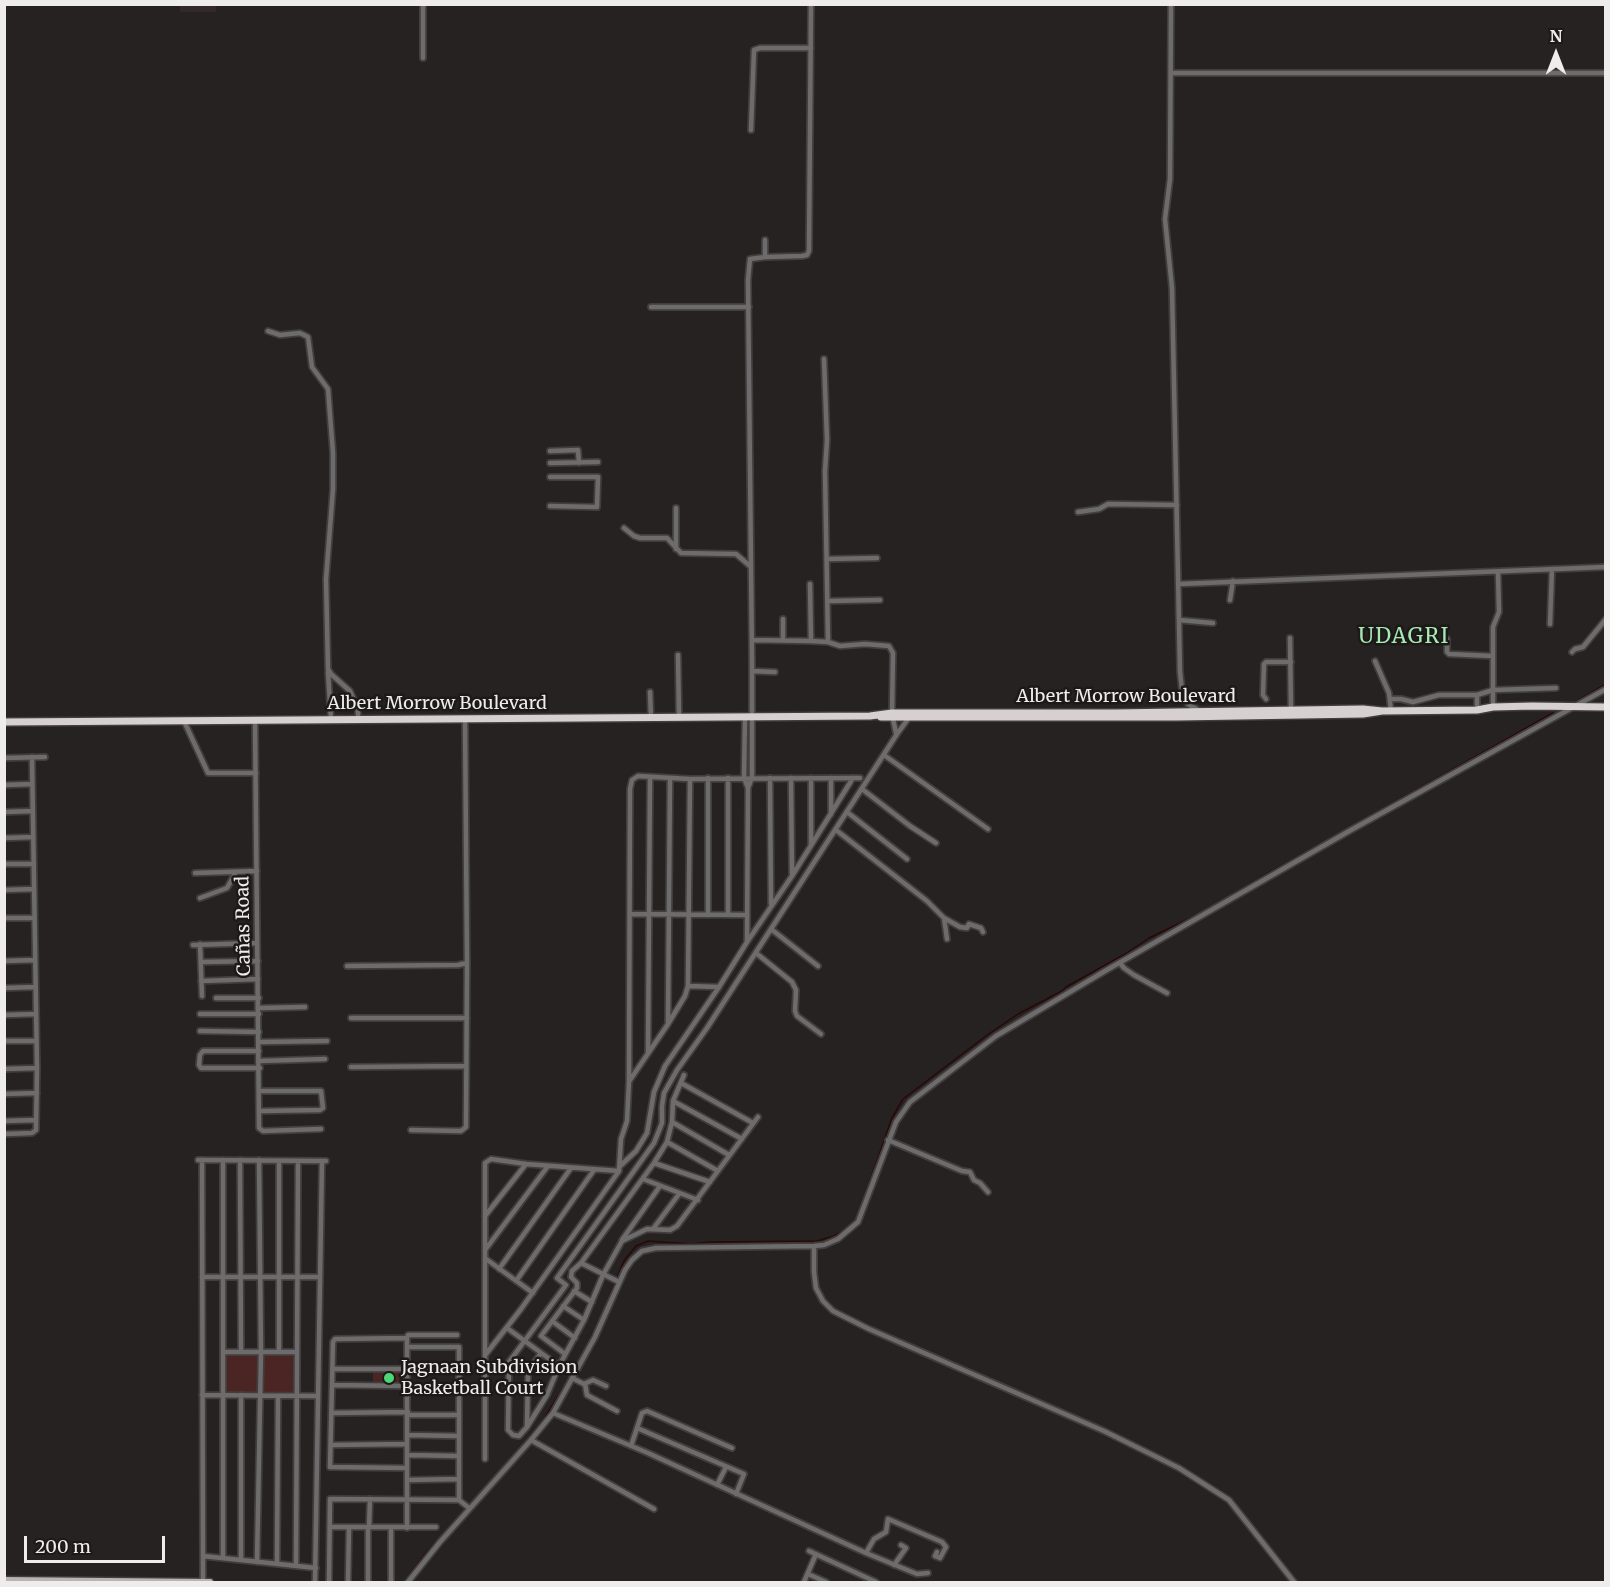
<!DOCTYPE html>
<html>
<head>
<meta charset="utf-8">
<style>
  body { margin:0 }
  #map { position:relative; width:1610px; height:1587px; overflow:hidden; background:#262222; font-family:Merriweather,serif }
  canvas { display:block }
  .frame { position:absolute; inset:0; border:6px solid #efecec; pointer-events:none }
  .north { position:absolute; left:1526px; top:24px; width:60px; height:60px; -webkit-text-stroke:4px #1d1919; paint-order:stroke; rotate:0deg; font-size:16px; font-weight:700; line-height:24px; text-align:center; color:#efecec }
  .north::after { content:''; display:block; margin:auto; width:21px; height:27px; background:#efecec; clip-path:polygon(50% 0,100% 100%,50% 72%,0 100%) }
  .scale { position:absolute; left:24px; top:1536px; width:141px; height:27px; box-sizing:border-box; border:3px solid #efecec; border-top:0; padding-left:8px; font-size:18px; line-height:21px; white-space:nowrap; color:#efecec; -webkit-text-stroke:4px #1d1919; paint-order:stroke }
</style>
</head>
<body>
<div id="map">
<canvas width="1610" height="1587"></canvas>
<div class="frame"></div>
<div class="north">N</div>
<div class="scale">200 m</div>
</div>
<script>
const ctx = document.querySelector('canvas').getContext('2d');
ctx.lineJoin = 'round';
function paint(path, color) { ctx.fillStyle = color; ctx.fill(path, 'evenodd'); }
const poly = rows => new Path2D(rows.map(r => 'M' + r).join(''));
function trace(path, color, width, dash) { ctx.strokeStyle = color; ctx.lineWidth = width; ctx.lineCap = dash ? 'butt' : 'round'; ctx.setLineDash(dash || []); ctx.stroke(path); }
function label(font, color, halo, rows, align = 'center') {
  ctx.font = font + ' Merriweather,serif'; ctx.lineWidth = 5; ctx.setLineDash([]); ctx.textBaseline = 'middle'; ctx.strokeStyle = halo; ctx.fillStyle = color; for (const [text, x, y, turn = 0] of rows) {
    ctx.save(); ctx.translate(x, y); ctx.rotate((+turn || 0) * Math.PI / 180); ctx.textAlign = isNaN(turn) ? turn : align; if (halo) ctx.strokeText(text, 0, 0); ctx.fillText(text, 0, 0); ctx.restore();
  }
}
const built = poly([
  [180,5,216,5,216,12,180,12]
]);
const green = poly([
  [226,1355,294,1355,294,1392,225,1392],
  [373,1373,404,1373,404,1383,373,1383]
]);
const stream = poly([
  [1577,701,1606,684],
  [850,1226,855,1221,859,1212,892,1118,903,1099,986,1036,1018,1014,1062,991,1066,987,1127,953,1149,938,1201,913,1267,874,1553,713],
  [507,1463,542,1422,575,1369,601,1317,624,1261,636,1246,648,1241,692,1244,709,1242,817,1241,834,1236,846,1229],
  [469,1506,484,1490],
  [404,1582,427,1552,465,1509]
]);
const minor = poly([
  [1171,4,1170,179,1165,219,1172,288,1180,672,1183,699,1188,704,1198,710],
  [423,58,423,4],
  [1171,73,1606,73],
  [751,130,754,50,760,48,811,48],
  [765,257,802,256,807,255,809,251,811,4],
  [651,307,749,307],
  [268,331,280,335,300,333,308,337,312,367,328,389,333,453,333,489,326,579,328,669,331,674,350,691,358,709,358,720],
  [824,359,827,440,825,471,828,642],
  [550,451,578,450,579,463],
  [550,463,598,462],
  [550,506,597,507,598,477,550,477],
  [676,508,676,549],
  [1078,512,1099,509,1108,504,1177,505],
  [624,528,634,536,640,538,667,538,681,553,736,554,750,566],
  [828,559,877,558],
  [810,584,811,641],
  [1179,584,1606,567],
  [1230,600,1233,581],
  [828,601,880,600],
  [783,619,783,640],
  [1179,620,1213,623],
  [1550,624,1552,569],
  [1290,638,1291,710],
  [1447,639,1447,652,1449,654,1493,656],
  [752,640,811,641,828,642,840,646,865,644,889,646,893,653,892,713],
  [1572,652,1575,649,1583,647,1606,619],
  [678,655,679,718],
  [1375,661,1389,693,1391,711],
  [752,671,775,672],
  [328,672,331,720],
  [650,692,651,718],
  [1477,695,1493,690,1556,688],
  [1266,699,1263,695,1264,664,1266,662,1291,662],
  [1390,699,1401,699,1413,702,1439,695,1477,695,1477,710],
  [1493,707,1493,627,1499,612,1498,572],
  [745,717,744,778,748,788],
  [893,719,896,733],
  [184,721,208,773,256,773],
  [255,721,259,1128,263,1131,321,1129],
  [884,755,988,829],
  [4,758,45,757],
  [728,778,728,915],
  [770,778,771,904],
  [791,778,792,874],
  [811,778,811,845],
  [4,785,32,784],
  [862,789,910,826,936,843],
  [4,812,33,811],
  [847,812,907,859],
  [831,814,831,778],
  [836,830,927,901,944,918,960,927,967,928,969,924,981,928,983,932],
  [4,838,33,837],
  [4,864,34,864],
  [195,873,257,871],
  [4,890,34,889],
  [200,898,227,888,236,872],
  [630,914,747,915],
  [708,915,708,778],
  [4,918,34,918],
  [944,918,947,939],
  [771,929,818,966],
  [747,942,792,876,853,778],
  [200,944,202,996],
  [193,945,257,943],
  [756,953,792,982,796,990,795,1011,797,1016,821,1034],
  [4,961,35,960],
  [201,962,258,961],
  [1120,963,1124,968,1134,975,1167,993],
  [347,966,458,965,467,963],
  [201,981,258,979],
  [688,986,719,987],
  [4,988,35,987],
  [216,998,259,998],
  [259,1008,305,1007],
  [200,1014,259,1014],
  [4,1015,36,1014],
  [351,1018,467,1018],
  [668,1022,670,778],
  [200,1031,259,1032],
  [4,1041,36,1041],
  [259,1042,327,1041],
  [259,1051,203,1051,200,1055,199,1065,201,1068,260,1068],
  [648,1053,650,777],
  [259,1061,325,1059],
  [351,1067,466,1066],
  [4,1069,37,1068],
  [630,1080,668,1024,685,996,688,986,690,779],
  [681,1083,753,1123],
  [4,1094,37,1093],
  [673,1101,742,1139],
  [260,1111,320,1110,323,1108,321,1091,260,1091],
  [4,1121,36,1120],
  [672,1122,729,1155],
  [411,1130,461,1131,466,1127,467,963,465,719],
  [4,1134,32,1133,36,1130,37,1068,32,757],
  [888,1140,962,1171,970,1172,974,1180,980,1183,988,1192],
  [667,1142,718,1171],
  [198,1160,326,1161],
  [202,1160,203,1582],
  [223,1160,223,1558],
  [240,1160,241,1352],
  [279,1161,279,1352],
  [654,1163,710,1182],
  [619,1167,636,1151,647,1133,654,1092,665,1066,719,987,747,942,748,788,752,778,752,659,748,280,750,259,765,257,765,240],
  [643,1179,698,1200],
  [485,1216,526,1164],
  [653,1229,679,1194],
  [622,1240,660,1186],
  [814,1246,814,1272,816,1288,823,1301,833,1311,869,1329,1104,1431,1179,1468,1229,1500,1294,1582],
  [485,1250,548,1166],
  [486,1259,533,1293],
  [581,1263,619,1282],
  [499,1269,571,1168],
  [202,1277,320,1277],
  [516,1281,594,1170],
  [574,1291,592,1302],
  [563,1306,584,1320],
  [552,1321,575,1338],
  [507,1328,559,1366,584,1320,603,1275,622,1241,647,1229,670,1230,677,1226,758,1117],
  [407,1347,459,1347,459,1500],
  [223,1352,297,1352],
  [541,1353,528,1371,527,1427,519,1436,513,1435,508,1430,509,1362,566,1285,557,1278,654,1143,662,1123,662,1106,664,1093,677,1070,707,1028,897,734,908,719],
  [486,1354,521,1309,619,1171,621,1139,627,1121,629,1081,630,789,632,780,638,776,690,779,860,778],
  [565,1354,541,1336,577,1288,577,1283,571,1277,572,1271,581,1263,654,1163,667,1142,672,1122,673,1101,684,1075],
  [333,1369,459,1369],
  [572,1378,584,1384,593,1380,606,1386],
  [585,1384,587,1395,617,1411],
  [333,1385,408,1386],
  [408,1391,459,1390],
  [202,1395,318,1396],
  [241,1395,241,1560],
  [332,1413,408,1412],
  [553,1413,648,1453,866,1553,917,1574,928,1573],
  [408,1415,459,1415],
  [527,1427,547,1395,559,1366],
  [637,1428,744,1474,736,1494],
  [407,1435,459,1436],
  [531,1440,654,1509],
  [331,1445,407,1444],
  [631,1446,642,1413,647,1411,732,1448],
  [407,1455,459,1456],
  [485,1459,485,1163,491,1159,526,1164,619,1171],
  [406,1468,330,1467,333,1342,335,1339,407,1338,408,1335,457,1335],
  [407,1480,459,1479],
  [717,1485,726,1467],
  [330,1527,436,1527],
  [368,1528,368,1582],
  [369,1528,370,1499],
  [407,1528,407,1338],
  [809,1551,876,1582],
  [937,1552,935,1556,940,1558],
  [866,1553,874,1539,886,1532,888,1519,942,1542,946,1547,940,1558],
  [203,1556,316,1568],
  [257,1562,261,1352,259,1160],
  [277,1564,278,1396],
  [894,1565,906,1548,901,1545],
  [296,1566,298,1161],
  [808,1574,826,1582],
  [315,1582,322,1161],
  [329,1582,330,1499,459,1500,469,1508],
  [348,1582,349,1527],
  [391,1582,391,1528],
  [408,1582,440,1542,531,1440,553,1413,595,1337,625,1270,632,1260,642,1251,656,1248,814,1246,824,1245,838,1239,858,1222,896,1122,910,1102,996,1036,1105,971,1351,830,1606,689],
  [804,1582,816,1554]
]);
const major = poly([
  [4,1580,210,1582]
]);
const highway = poly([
  [881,717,1177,717,1363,714,1382,711,1477,710,1493,707,1532,706,1606,707],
  [4,722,870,716,892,713,1115,713,1363,709,1382,711]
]);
const markers = [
  [389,1378,6,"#4cd676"]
];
const streetNames = [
  ["Albert Morrow Boulevard",1126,697],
  ["Albert Morrow Boulevard",437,704],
  ["Cañas Road",244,926,-91]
];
const poiNames = [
  ["Jagnaan Subdivision",401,1368],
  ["Basketball Court",401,1389]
];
const quarterNames = [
  ["UDAGRI",1404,637]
];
paint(built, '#342929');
paint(green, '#4b2523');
trace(stream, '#2b0707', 1.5);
trace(minor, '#423e3e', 8);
trace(major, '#423e3e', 9);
trace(highway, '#423e3e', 10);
trace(minor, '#6d6b6b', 4.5);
trace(major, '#b8b4b4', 6);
trace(highway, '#d6d1d0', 7);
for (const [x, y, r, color] of markers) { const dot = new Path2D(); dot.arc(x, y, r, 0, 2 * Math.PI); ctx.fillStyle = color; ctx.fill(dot); trace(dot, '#1d1919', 2); }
label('18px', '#efecec', '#1d1919', streetNames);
label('18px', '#efecec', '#1d1919', poiNames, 'left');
ctx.letterSpacing = '1.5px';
label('21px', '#a7eab4', '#1d1919', quarterNames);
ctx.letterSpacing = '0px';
</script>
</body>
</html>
